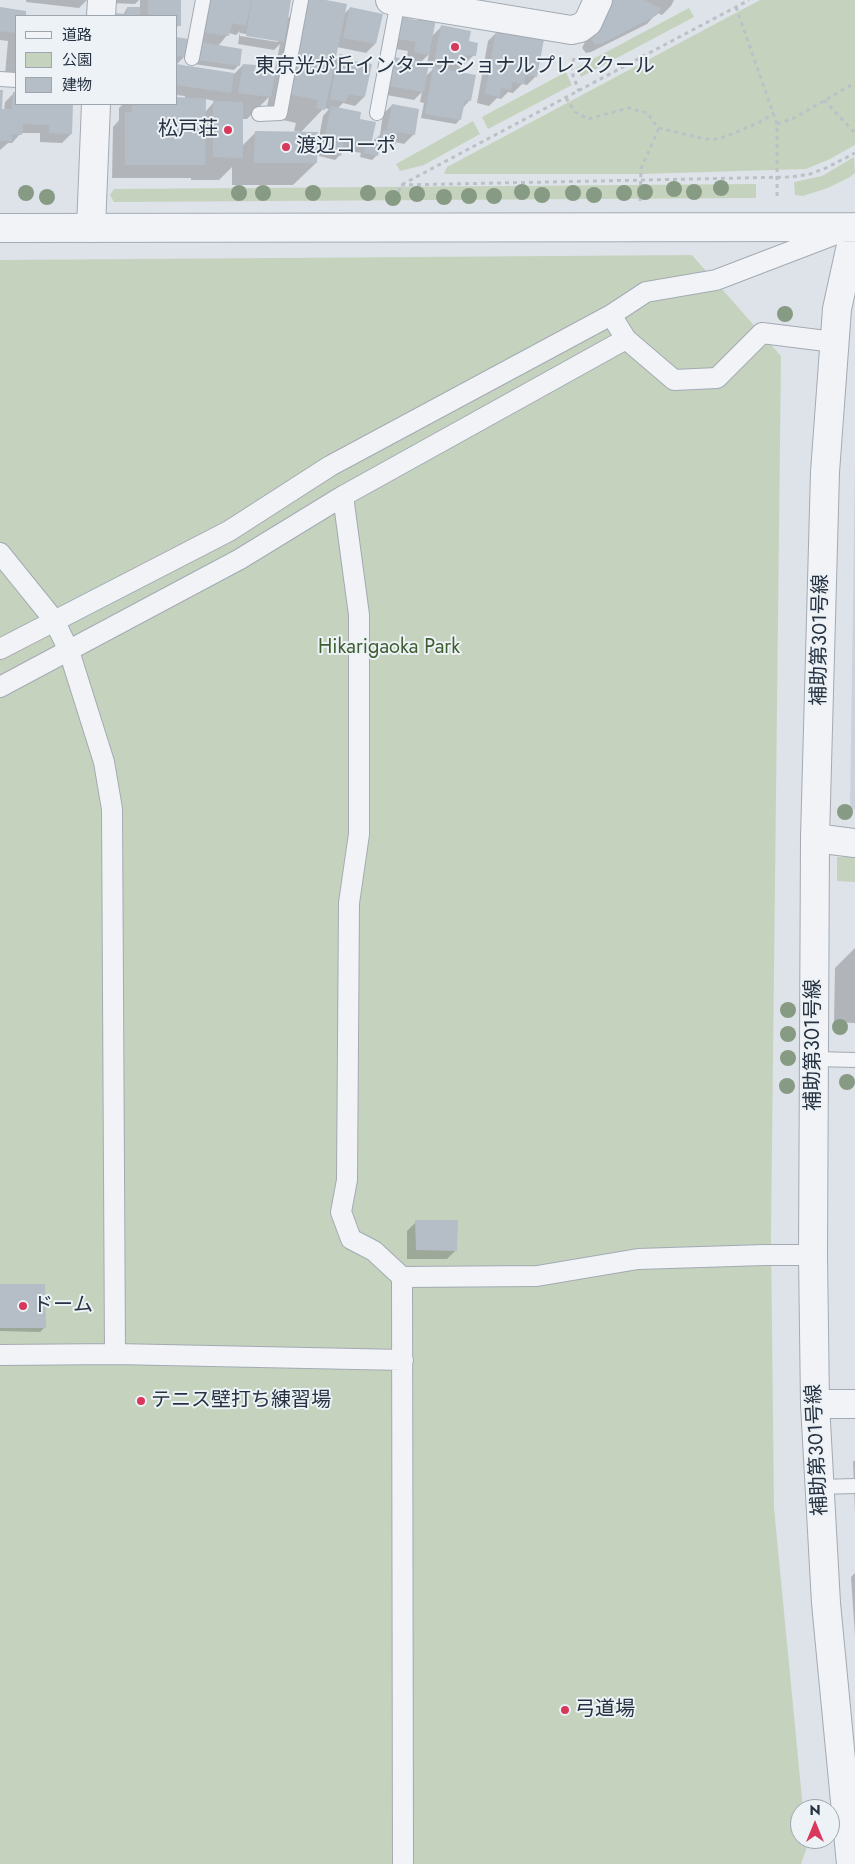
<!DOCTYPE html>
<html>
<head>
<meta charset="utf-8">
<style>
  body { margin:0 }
  #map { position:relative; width:855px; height:1864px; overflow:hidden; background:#dee3e9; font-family:Jost,"Noto Sans JP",sans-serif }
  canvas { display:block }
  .legend { position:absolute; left:15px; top:15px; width:162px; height:90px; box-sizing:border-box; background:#edf2f6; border:1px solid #9da5ae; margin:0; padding:6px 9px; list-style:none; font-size:15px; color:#263241 }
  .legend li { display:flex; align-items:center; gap:10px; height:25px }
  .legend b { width:25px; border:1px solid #9da5ae }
  .north { position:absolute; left:790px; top:1799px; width:50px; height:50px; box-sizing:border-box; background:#edf2f6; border:1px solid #9da5ae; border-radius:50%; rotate:0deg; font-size:14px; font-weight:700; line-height:20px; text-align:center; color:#263241 }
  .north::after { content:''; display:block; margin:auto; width:18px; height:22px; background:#d9385d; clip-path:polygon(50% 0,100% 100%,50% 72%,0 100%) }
</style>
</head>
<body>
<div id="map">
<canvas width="855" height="1864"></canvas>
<ul class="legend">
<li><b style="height:6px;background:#f1f3f7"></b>道路</li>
<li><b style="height:14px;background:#c5d3be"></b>公園</li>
<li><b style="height:14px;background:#b5bdc6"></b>建物</li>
</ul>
<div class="north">N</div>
</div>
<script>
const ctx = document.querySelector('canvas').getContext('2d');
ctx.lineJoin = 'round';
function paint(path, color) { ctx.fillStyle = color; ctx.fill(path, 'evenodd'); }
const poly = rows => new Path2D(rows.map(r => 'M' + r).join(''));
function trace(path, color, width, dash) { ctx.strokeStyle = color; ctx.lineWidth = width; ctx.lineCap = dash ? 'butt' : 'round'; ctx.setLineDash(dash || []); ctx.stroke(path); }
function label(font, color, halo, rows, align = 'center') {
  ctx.font = font + ' Jost,"Noto Sans JP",sans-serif'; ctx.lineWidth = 4; ctx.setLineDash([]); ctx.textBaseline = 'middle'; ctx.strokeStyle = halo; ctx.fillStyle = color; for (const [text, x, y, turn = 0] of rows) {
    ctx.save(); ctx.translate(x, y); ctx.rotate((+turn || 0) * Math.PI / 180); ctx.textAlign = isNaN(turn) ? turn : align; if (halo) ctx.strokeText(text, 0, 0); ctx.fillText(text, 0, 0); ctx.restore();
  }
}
const built = poly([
  [855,462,855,810,850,809]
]);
const green = poly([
  [760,0,855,0,855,145,830,159,806,169,641,174,444,174,447,167],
  [689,8,694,17,581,77,576,68],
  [566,72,572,85,488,129,482,117],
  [473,121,480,134,424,165,400,171,396,164],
  [854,157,855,173,850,177,828,188,803,196,795,195,794,182,822,176],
  [756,184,756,198,114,202,110,195,114,189],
  [692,255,781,356,771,1235,774,1508,803,1809,800,1809,800,1839,806,1839,807,1847,801,1864,0,1864,0,260],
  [837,857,855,857,855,882,837,881]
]);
const shadow = poly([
  [26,0,87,0,79,8,26,2],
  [112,0,139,0,135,4,112,3],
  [140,0,180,0,179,25,176,28,176,16,110,16,123,15,127,8,140,8],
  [206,0,290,0,287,19,306,0,320,0,344,14,350,8,375,44,366,53,337,47,334,61,340,55,346,61,364,97,355,106,343,103,338,108,358,120,370,146,373,146,374,140,380,135,383,114,392,105,418,110,413,135,404,144,395,142,386,152,377,151,377,155,372,160,360,157,361,153,341,149,340,155,335,160,319,156,321,145,316,144,316,163,293,185,232,185,232,167,219,180,191,180,191,178,112,178,113,127,119,120,119,108,123,104,176,104,185,98,185,96,176,95,176,65,234,74,243,65,254,71,274,75,280,44,274,50,238,44,240,31,236,35,229,33,218,46,241,50,238,66,234,70,194,64,197,48,203,42,195,40],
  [240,33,278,40,278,42,240,36],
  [269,97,265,116,296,123,294,131,301,132,324,108,329,109,323,116,318,143,255,133,242,146,242,119,247,119],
  [205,99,215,101,205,112],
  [601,0,674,0,671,6,662,15,657,13,647,24,591,52,586,53,582,48,599,12],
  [0,9,25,12,24,16,16,16,16,86,4,85,8,41,0,40],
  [421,17,432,36,441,27,468,42,474,55,455,73,474,76,469,101,463,108,460,119,456,124,421,118,424,103,420,102,422,92,414,100,381,94,406,60,408,51,390,48,393,28,402,19,417,21],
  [429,54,427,64,420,63],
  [427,67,434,68,425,77],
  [497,32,536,76,527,85,522,84,513,93,508,92,501,99,497,98,489,106,477,103,488,41],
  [176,39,187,40,184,57,176,65],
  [0,91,1,110,4,110,5,102,14,93,16,93,16,104,72,104,71,134,62,143,40,142,40,133,21,133,12,143,8,143,0,150],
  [855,948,855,1023,834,1022,835,968],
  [416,1222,456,1250,447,1259,407,1259,407,1231],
  [0,1285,45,1327,40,1332,0,1331],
  [855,1460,855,1513,853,1462],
  [855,1573,855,1636,851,1577]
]);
const building = poly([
  [148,0,181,0,181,26,176,26,176,16,148,16],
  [209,0,251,0,246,26,232,23,229,36,203,32],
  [252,0,291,0,284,42,246,36],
  [307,0,326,0,347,4,325,110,316,108,318,100,287,94],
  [605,0,644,0,661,8,657,15,601,44,595,44,591,39],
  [0,7,26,11,26,16,16,16,16,33,0,31],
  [127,7,140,7,140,16,112,16,112,13,127,14],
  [350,7,383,14,376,44,343,38],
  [421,16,436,19,429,55,414,52,416,42,398,39,402,17,420,21],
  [441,25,471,31,469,41,478,43,476,56,467,55,465,64,435,58],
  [496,31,544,39,537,77,525,75,524,84,512,82,511,90,501,88,500,97,485,94],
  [176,37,188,39,185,57,176,56],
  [200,42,242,49,240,66,198,60],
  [339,54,349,56,348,60,372,64,365,97,348,94,346,102,330,99],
  [394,57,429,63,424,92,389,86],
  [176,64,234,73,231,93,176,85],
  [243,64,256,65,255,70,275,73,271,97,238,93],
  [433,67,476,75,471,101,465,100,461,120,425,114],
  [0,90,3,90,2,109,12,109,13,92,16,92,16,104,73,104,72,134,49,133,49,125,23,124,22,135,12,134,12,141,0,141],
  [176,97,206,99,205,165,125,165,125,112,132,112,132,104,176,104],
  [213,101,243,102,243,158,213,157],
  [392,104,419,109,415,135,398,132,396,144,380,141,383,130,387,130],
  [331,106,361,112,360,119,376,122,371,145,380,146,378,156,364,153,366,143,344,139,341,156,322,152],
  [255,131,318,132,317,163,254,163],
  [415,1220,458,1220,457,1251,416,1250],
  [0,1284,45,1284,46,1328,0,1328]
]);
const path = poly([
  [736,7,777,124,777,199],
  [574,58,571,70,579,91],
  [566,98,575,112,588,119,628,108,648,113,653,122,659,128,705,139,718,139,734,133,760,122,774,113],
  [824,100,855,133],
  [777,124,794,118,855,83],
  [401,185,791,177,810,174,826,168,855,153],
  [396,199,401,185,749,0],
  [640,201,641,169,659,128]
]);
const service = poly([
  [192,58,203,0],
  [0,79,16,80],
  [377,113,398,1],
  [259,114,280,113,301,0],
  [814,1059,855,1060],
  [819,1487,855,1486]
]);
const pedestrian = poly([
  [834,342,762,333,717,378,674,380,626,339,611,315,646,292,716,280,844,231],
  [343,496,359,615,359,834,349,903,347,1180,341,1212,351,1239,374,1251,402,1277],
  [0,553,54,620,69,651,104,762,112,809,115,1354],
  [0,649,229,531,330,466,611,315],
  [0,687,240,559,343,496,626,339],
  [0,1355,115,1354,403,1360],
  [403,1864,402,1277,537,1276,638,1259,765,1255,813,1255]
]);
const minor = poly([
  [390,0,571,30,580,28,588,22,598,0],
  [101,16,102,0],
  [91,228,96,104],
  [815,838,855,843],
  [815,1404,855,1404]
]);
const tertiary = poly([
  [0,228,855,227],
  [851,1864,826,1603,815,1404,813,1255,815,838,825,472,837,309,855,227]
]);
const trees = [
  [721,188],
  [674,189],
  [522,192],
  [645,192],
  [694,192],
  [26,193],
  [239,193],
  [263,193],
  [313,193],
  [368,193],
  [573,193],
  [624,193],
  [417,194],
  [542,195],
  [594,195],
  [469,196],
  [494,196],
  [47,197],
  [444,197],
  [393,198],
  [785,314],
  [845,812],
  [788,1010],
  [840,1027],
  [788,1034],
  [788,1058],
  [847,1082],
  [787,1086]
];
const markers = [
  [455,47,5,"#d9385d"],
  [228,130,5,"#d9385d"],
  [286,147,5,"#d9385d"],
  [23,1306,5,"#d9385d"],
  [141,1401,5,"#d9385d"],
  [565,1710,5,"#d9385d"]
];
const poiNames = [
  ["東京光が丘インターナショナルプレスクール",455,67,"center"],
  ["松戸荘",218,130,"right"],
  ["渡辺コーポ",296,147],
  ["ドーム",33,1306],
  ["テニス壁打ち練習場",151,1401],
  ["弓道場",575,1710]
];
const streetNames = [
  ["補助第301号線",821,640,-89],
  ["補助第301号線",814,1045,-90],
  ["補助第301号線",818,1450,-93]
];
const parkNames = [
  ["Hikarigaoka Park",389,648]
];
paint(built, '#ccd2db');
paint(green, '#c5d3be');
paint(shadow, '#0003');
paint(building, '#b5bdc6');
trace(service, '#a3aab3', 16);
trace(pedestrian, '#a3aab3', 22);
trace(minor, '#a3aab3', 30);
trace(tertiary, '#a3aab3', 30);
trace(path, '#bcc1c8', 3, [4, 4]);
trace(service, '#f1f3f7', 14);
trace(pedestrian, '#f1f3f7', 20);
trace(minor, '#f1f3f7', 28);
trace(tertiary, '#f1f3f7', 28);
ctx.fillStyle = '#869a84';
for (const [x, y] of trees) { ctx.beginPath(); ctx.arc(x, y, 8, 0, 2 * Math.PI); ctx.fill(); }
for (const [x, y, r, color] of markers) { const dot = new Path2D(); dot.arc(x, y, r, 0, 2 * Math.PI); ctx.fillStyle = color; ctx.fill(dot); trace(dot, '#edf2f6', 2); }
label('20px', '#263241', '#edf2f6', poiNames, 'left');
label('20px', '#263241', '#edf2f6', streetNames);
label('20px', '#3e5e32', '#edf2f6', parkNames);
</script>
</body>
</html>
